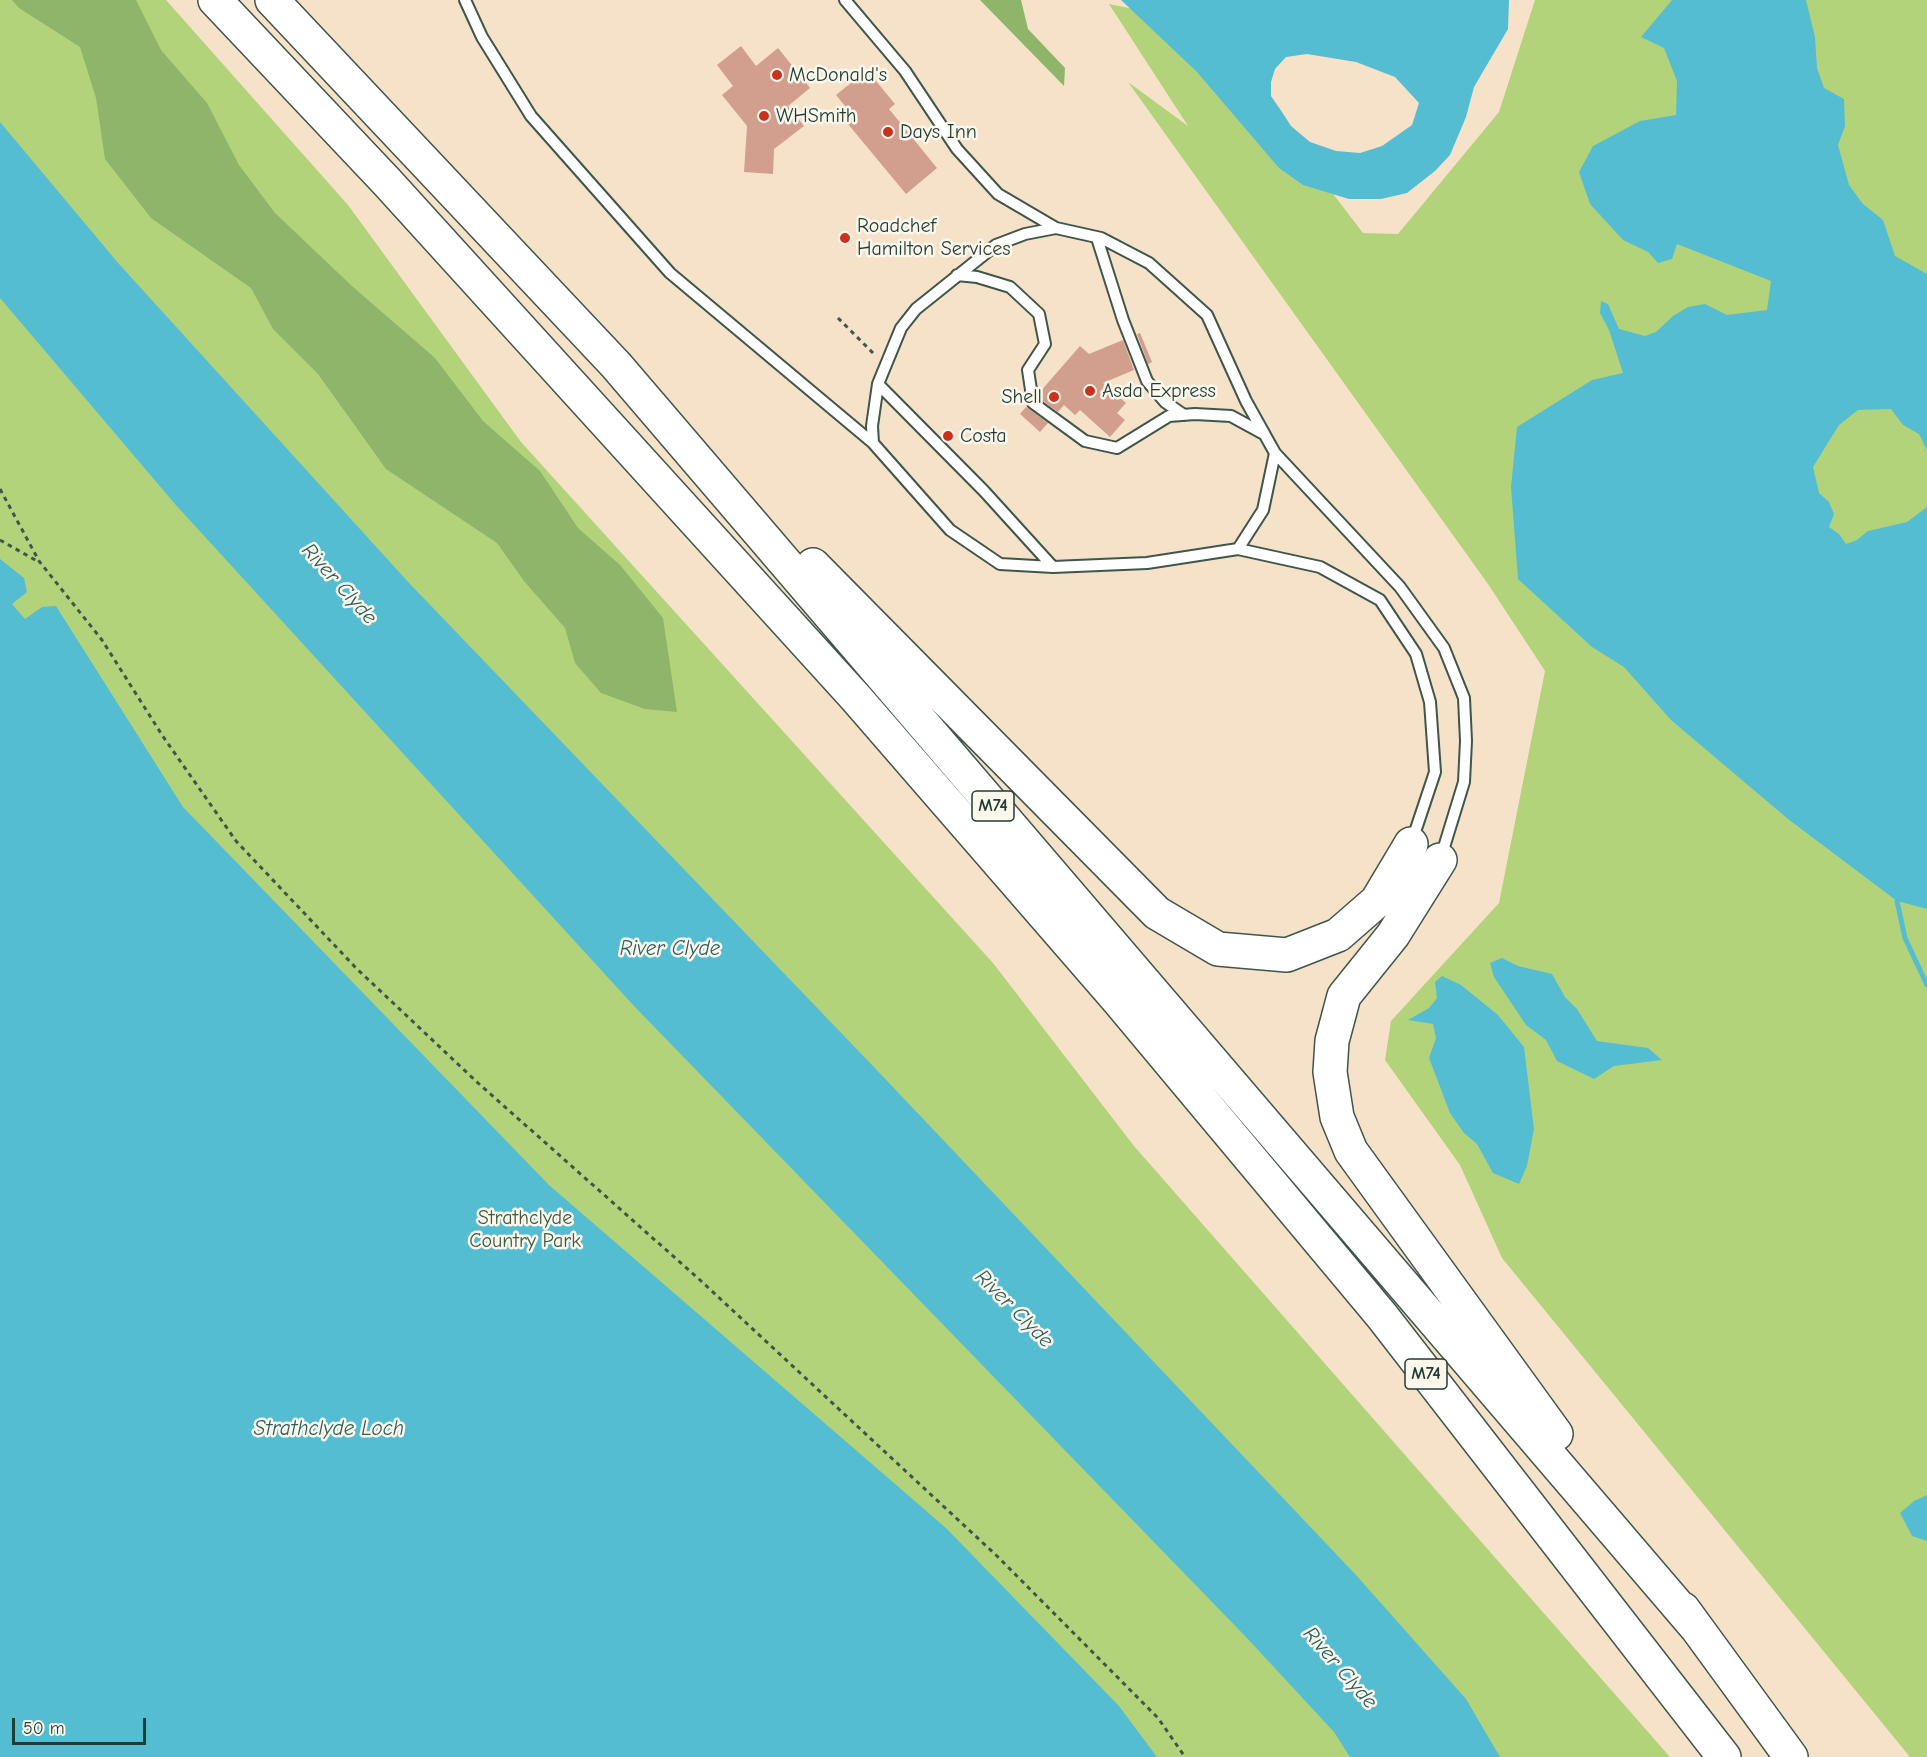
<!DOCTYPE html>
<html>
<head>
<meta charset="utf-8">
<style>
  body { margin:0 }
  #map { position:relative; width:1927px; height:1757px; overflow:hidden; background:#f6e1c9; font-family:"Comic Neue",sans-serif }
  canvas { display:block }
  .scale { position:absolute; left:12px; top:1718px; width:134px; height:27px; box-sizing:border-box; border:3px solid #1f3d34; border-top:0; padding-left:8px; font-size:18px; line-height:21px; white-space:nowrap; color:#1f3d34; -webkit-text-stroke:4px #fbf7ec; paint-order:stroke }
</style>
</head>
<body>
<div id="map">
<canvas width="1927" height="1757"></canvas>
<div class="scale">50 m</div>
</div>
<script>
const ctx = document.querySelector('canvas').getContext('2d');
ctx.lineJoin = 'round';
function paint(path, color) { ctx.fillStyle = color; ctx.fill(path, 'evenodd'); }
const poly = rows => new Path2D(rows.map(r => 'M' + r).join(''));
function trace(path, color, width, dash) { ctx.strokeStyle = color; ctx.lineWidth = width; ctx.lineCap = dash ? 'butt' : 'round'; ctx.setLineDash(dash || []); ctx.stroke(path); }
function label(font, color, halo, rows, align = 'center') {
  ctx.font = font + ' "Comic Neue",sans-serif'; ctx.lineWidth = 5; ctx.setLineDash([]); ctx.textBaseline = 'middle'; ctx.strokeStyle = halo; ctx.fillStyle = color; for (const [text, x, y, turn = 0] of rows) {
    ctx.save(); ctx.translate(x, y); ctx.rotate((+turn || 0) * Math.PI / 180); ctx.textAlign = isNaN(turn) ? turn : align; if (halo) ctx.strokeText(text, 0, 0); ctx.fillText(text, 0, 0); ctx.restore();
  }
}
const green = poly([
  [0,0,166,0,348,205,521,442,993,963,1134,1146,1670,1757,0,1757],
  [1535,0,1927,0,1927,1757,1910,1757,1502,1258,1460,1165,1385,1060,1391,1021,1499,903,1545,671,1488,584,1128,82,1188,126,1109,4,1202,23,1363,233,1398,234,1499,112]
]);
const forest = poly([
  [12,0,136,0,161,50,207,103,239,165,275,213,353,287,435,358,483,421,540,471,578,528,620,565,663,618,677,712,645,709,601,693,575,663,565,628,524,581,497,543,386,469,318,374,273,329,251,288,151,218,105,159,96,98,80,47,19,8],
  [980,0,1021,0,1028,29,1065,68,1064,86]
]);
const water = poly([
  [1121,0,1509,0,1508,29,1474,87,1466,117,1450,155,1435,171,1407,193,1381,199,1349,199,1303,185,1279,168,1197,72],
  [1307,54,1356,62,1395,77,1419,103,1412,125,1382,146,1360,153,1336,151,1310,142,1291,126,1282,112,1271,96,1271,82,1275,69,1286,57],
  [1672,0,1806,0,1815,37,1817,68,1824,88,1844,99,1845,126,1838,145,1849,185,1863,204,1883,220,1895,256,1927,274,1927,450,1919,434,1903,425,1891,409,1858,410,1839,425,1813,467,1819,493,1829,502,1834,514,1829,527,1839,534,1846,544,1857,540,1868,531,1907,522,1927,507,1927,909,1897,901,1788,819,1671,720,1624,667,1592,647,1518,579,1511,487,1517,427,1592,380,1623,373,1609,330,1600,313,1601,301,1608,304,1619,329,1645,336,1656,332,1673,316,1688,307,1705,304,1727,315,1767,310,1771,281,1677,244,1672,259,1658,263,1648,252,1623,240,1590,204,1579,172,1593,146,1640,121,1676,115,1677,81,1664,48,1641,37],
  [0,122,119,264,410,584,872,1065,1356,1575,1466,1699,1500,1757,1350,1757,1334,1732,1246,1637,634,1006,175,504,0,298],
  [0,559,24,578,27,592,12,604,25,619,42,607,56,606,183,807,549,1185,946,1528,1119,1706,1157,1757,0,1757],
  [1502,958,1518,966,1552,974,1565,997,1577,1009,1597,1041,1648,1048,1662,1060,1614,1066,1594,1079,1557,1061,1546,1040,1526,1025,1494,977,1490,963],
  [1442,976,1461,985,1498,1015,1524,1047,1534,1129,1527,1166,1519,1184,1493,1173,1477,1144,1464,1133,1450,1113,1429,1058,1436,1038,1433,1024,1408,1020,1429,1008,1437,998,1435,982],
  [1927,1495,1927,1541,1912,1536,1900,1513,1914,1501]
]);
const stream = poly([
  [1897,901,1905,938,1927,985]
]);
const building = poly([
  [741,46,756,66,778,48,810,88,788,106,804,126,774,149,773,174,744,172,747,126,722,95,733,86,717,65],
  [867,70,895,104,889,109,937,168,906,194,843,118,850,112,836,95],
  [1140,333,1152,362,1148,364,1137,334],
  [1123,340,1134,370,1103,383,1126,403,1117,413,1125,420,1110,437,1080,410,1075,415,1064,405,1058,412,1040,399,1039,393,1080,346,1089,354],
  [1026,407,1048,423,1040,432,1020,414]
]);
const path = poly([
  [838,318,875,355],
  [0,489,39,561,102,640,162,735,236,841,356,968,478,1083,700,1280,997,1556,1158,1718,1185,1757],
  [0,540,37,561]
]);
const service = poly([
  [465,0,482,37,531,116,670,273,873,443,950,530,1000,564,1053,567,1147,563,1238,549,1320,567,1380,600,1416,654,1430,702,1435,772,1412,841],
  [845,0,905,71,957,149,998,194,1056,228,1101,238,1149,263,1207,315,1246,401,1275,453,1400,587,1444,648,1464,698,1466,741,1464,782,1441,857],
  [1097,238,1123,320,1147,381,1165,402,1184,415],
  [957,275,977,277,1010,287,1039,314,1045,344,1028,370,1033,403,1085,441,1117,448,1169,416,1195,414,1231,416,1264,434],
  [878,384,984,491,1053,567],
  [873,443,872,426,878,384,901,328,916,309,996,245,1025,234,1056,228],
  [1238,549,1263,510,1275,453]
]);
const motorway = poly([
  [215,0,387,182,856,698,1118,1000,1382,1316,1724,1757],
  [272,0,616,365,1696,1627],
  [813,565,1157,913,1218,949,1287,955,1338,935,1377,901,1411,844],
  [1440,860,1393,935,1344,996,1332,1041,1330,1072,1337,1117,1351,1151,1556,1434],
  [1683,1609,1791,1757]
]);
const markers = [
  [777,75,6,"#c8321e"],
  [764,116,6,"#c8321e"],
  [888,132,6,"#c8321e"],
  [845,238,6,"#c8321e"],
  [1090,391,6,"#c8321e"],
  [1054,397,6,"#c8321e"],
  [948,436,6,"#c8321e"]
];
const shields = [
  [993,806,42],
  [1426,1374,42]
];
const shieldNames = [
  ["M74",993,806],
  ["M74",1426,1374]
];
const poiNames = [
  ["McDonald's",789,75],
  ["WHSmith",776,116],
  ["Days Inn",900,132],
  ["Roadchef",857,226],
  ["Hamilton Services",857,249],
  ["Asda Express",1102,391],
  ["Shell",1042,397,"right"],
  ["Costa",960,436]
];
const parkNames = [
  ["Strathclyde",525,1218],
  ["Country Park",525,1241]
];
const waterNames = [
  ["River Clyde",339,584,48],
  ["River Clyde",670,949],
  ["River Clyde",1014,1309,45],
  ["Strathclyde Loch",329,1429],
  ["River Clyde",1340,1668,49]
];
paint(green, '#b3d37a');
paint(forest, '#8eb56a');
paint(water, '#55bdd2');
trace(stream, '#55bdd2', 5);
paint(building, '#d29f8e');
trace(service, '#3f564a', 14);
trace(motorway, '#3f564a', 36);
trace(path, '#3f564a', 3, [4.5, 4.5]);
trace(service, '#fff', 10);
trace(motorway, '#fff', 33);
for (const [x, y, r, color] of markers) { const dot = new Path2D(); dot.arc(x, y, r, 0, 2 * Math.PI); ctx.fillStyle = color; ctx.fill(dot); trace(dot, '#fbf7ec', 2); }
for (const [x, y, w] of shields) { const box = new Path2D(); box.roundRect(x - w / 2, y - 15, w, 30, 4.5); ctx.fillStyle = '#fbf7ec'; ctx.fill(box); trace(box, '#1f3d34', 1.5); }
label('bold 18px', '#1f3d34', null, shieldNames);
label('20px', '#1f3d34', '#fbf7ec', poiNames, 'left');
label('20px', '#3d5b42', '#fbf7ec', parkNames);
label('italic 21px', '#2c5d5c', '#fbf7ec', waterNames);
</script>
</body>
</html>
